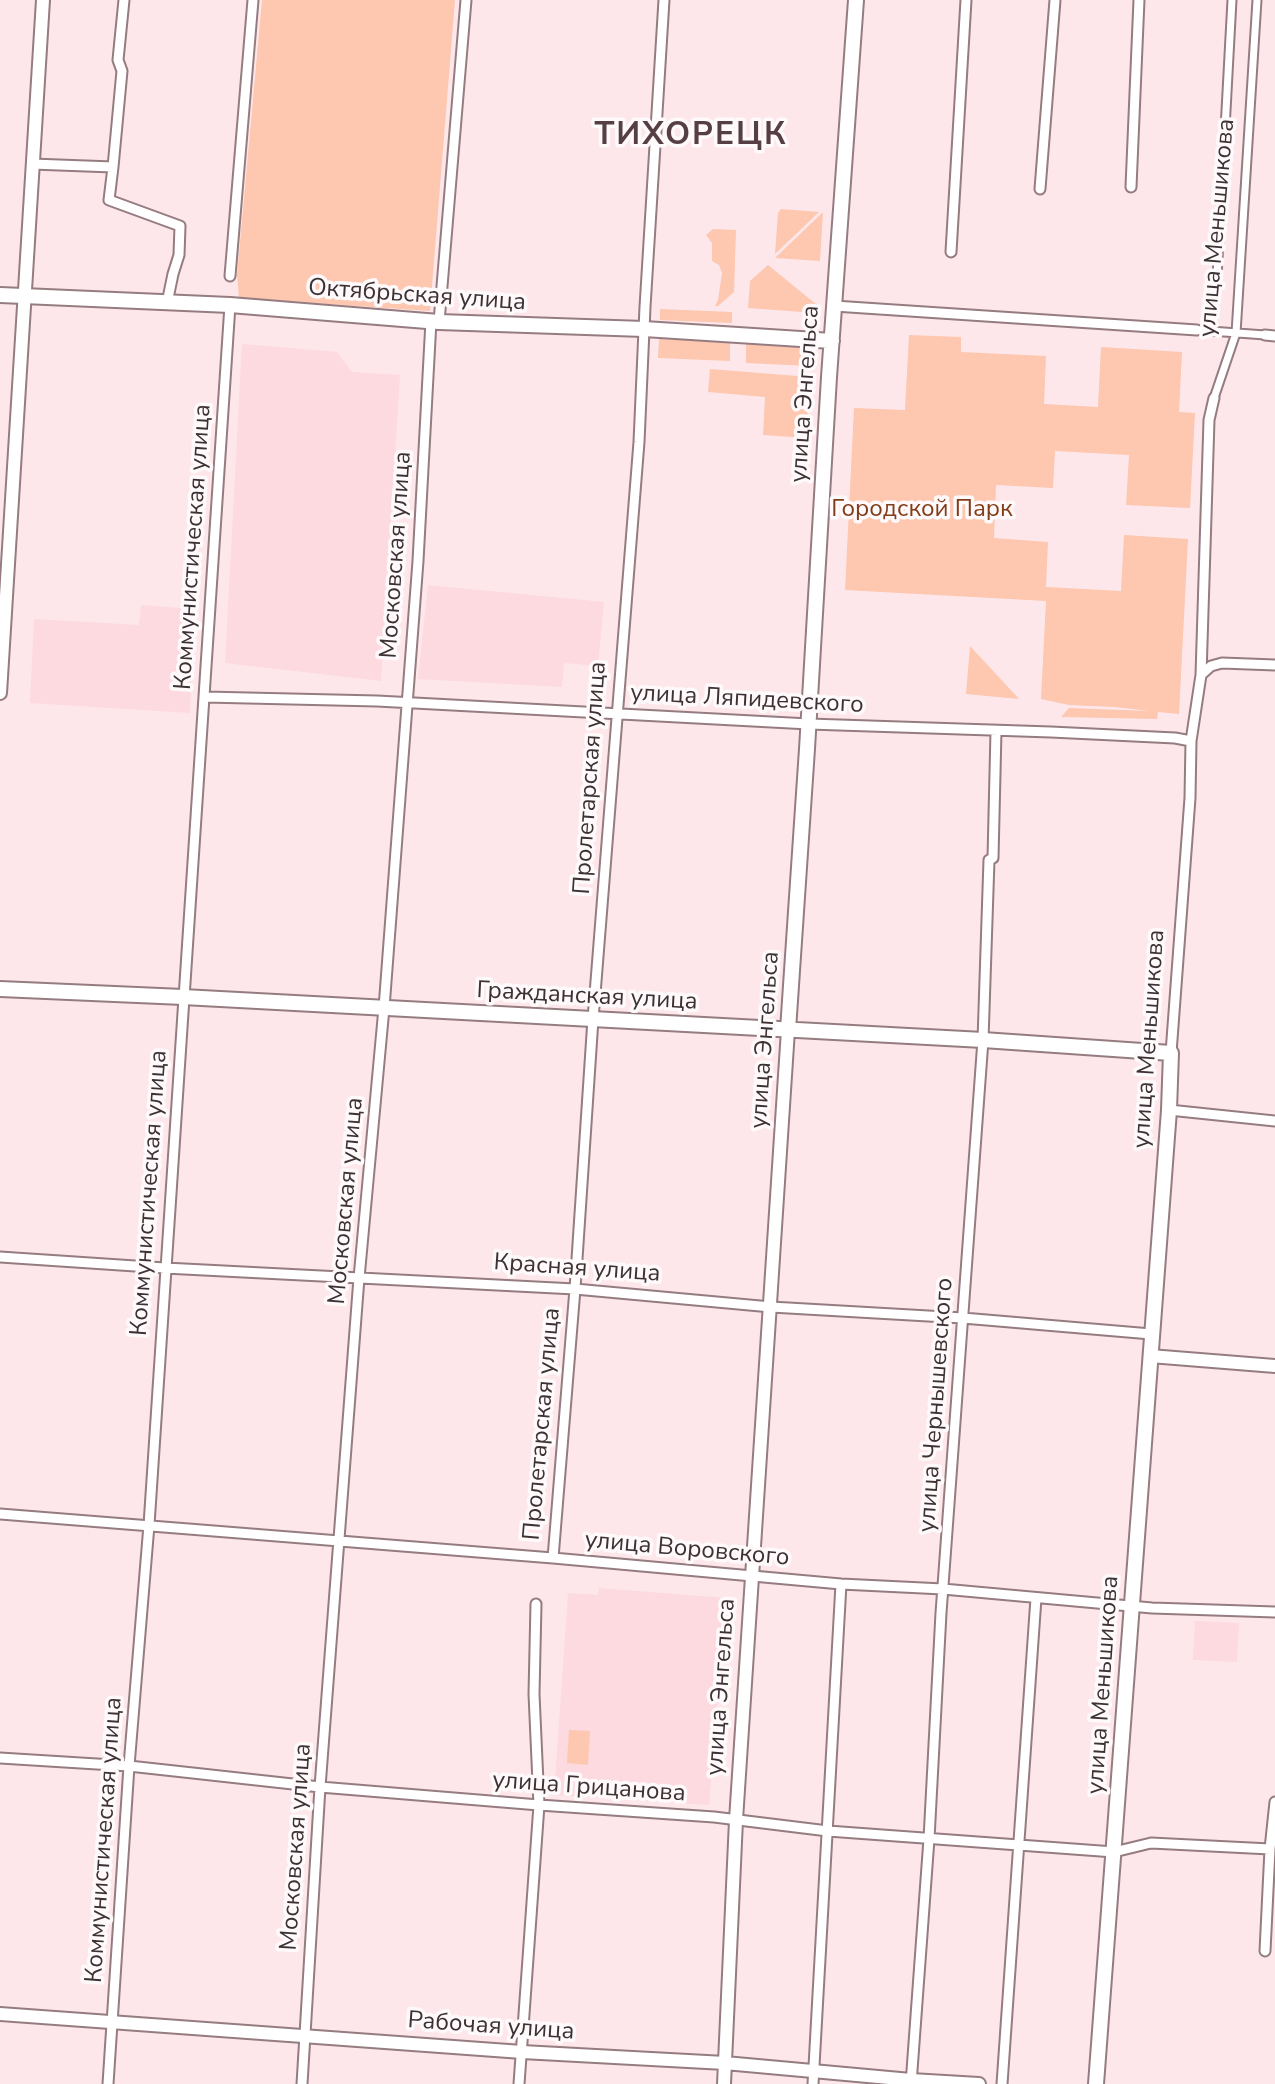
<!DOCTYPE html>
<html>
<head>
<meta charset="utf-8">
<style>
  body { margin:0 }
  canvas { display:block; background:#fde7ea }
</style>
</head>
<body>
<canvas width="1275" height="2084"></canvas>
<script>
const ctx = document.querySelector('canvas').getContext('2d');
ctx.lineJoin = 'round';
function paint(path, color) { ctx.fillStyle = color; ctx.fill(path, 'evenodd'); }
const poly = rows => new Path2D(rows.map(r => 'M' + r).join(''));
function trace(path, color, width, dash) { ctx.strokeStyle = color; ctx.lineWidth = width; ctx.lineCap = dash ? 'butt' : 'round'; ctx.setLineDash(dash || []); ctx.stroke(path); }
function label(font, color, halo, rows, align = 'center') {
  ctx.font = font + ' "Nunito Sans",sans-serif'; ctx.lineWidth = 7; ctx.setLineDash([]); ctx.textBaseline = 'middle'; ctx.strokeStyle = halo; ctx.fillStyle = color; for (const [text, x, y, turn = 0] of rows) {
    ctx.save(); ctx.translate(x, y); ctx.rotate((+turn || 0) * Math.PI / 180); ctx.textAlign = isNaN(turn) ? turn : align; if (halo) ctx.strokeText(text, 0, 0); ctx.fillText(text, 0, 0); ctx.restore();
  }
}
const built = poly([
  [242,344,337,352,352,372,400,375,381,681,225,663],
  [428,585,604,602,598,666,564,663,562,687,418,679],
  [141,605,194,609,190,713,30,703,34,619,139,625],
  [599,1588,726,1598,709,1805,554,1795,568,1593,598,1595],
  [1195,1621,1239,1623,1237,1662,1193,1660]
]);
const green = poly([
  [262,0,455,0,430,311,239,298,237,275],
  [781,209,819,212,775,254,778,213],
  [823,212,820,261,775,258],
  [713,229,736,230,734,292,718,306,715,306,718,300,722,273,719,265,712,261,712,243,706,235],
  [768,265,817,305,816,313,748,308,750,281],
  [660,309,732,312,732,323,660,320],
  [909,335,961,337,961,352,1046,356,1044,404,1098,407,1101,347,1182,352,1179,412,1195,413,1190,508,1126,505,1129,455,1055,451,1053,488,996,485,994,538,1048,542,1046,587,1121,591,1124,535,1188,539,1179,714,1158,712,1157,719,1061,717,1069,708,1150,711,1115,707,1069,705,1041,699,1046,601,845,590,854,408,905,410],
  [659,339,730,342,730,361,658,358],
  [746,343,806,347,812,355,812,366,746,363],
  [710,369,810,377,806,438,763,435,765,397,708,392],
  [970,646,1019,699,966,694],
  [569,1730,590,1731,588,1765,567,1763]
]);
const pedestrian = poly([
  [1217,277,1232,0],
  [1197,330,1265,335],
  [1214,398,1236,333,1257,0]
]);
const minor = poly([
  [32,164,113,167,109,200,180,226,179,255,173,274,167,303],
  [113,167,122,71,118,60,124,0],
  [1131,187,1139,0],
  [1040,189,1055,0],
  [951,252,966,0],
  [230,276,253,0],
  [834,306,1197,330],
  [439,322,466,0],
  [1265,335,1275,336],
  [1201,675,1211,666,1222,663,1275,665],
  [205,697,377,701,809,724,1051,732,1175,738,1191,741],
  [1171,1053,1190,798,1191,741,1201,675,1209,420,1214,398],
  [1169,1110,1275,1121],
  [0,1257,165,1268,575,1289,771,1307,963,1318,1151,1334],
  [0,1514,553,1558,841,1584,943,1589,1152,1608,1275,1612],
  [553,1558,575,1289,593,1019,639,442,645,307,664,0],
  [0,1758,129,1766,320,1787,539,1805,714,1817,828,1831,1114,1852,1151,1843,1270,1849],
  [1265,1951,1270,1849,1275,1802],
  [108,2084,129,1766,149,1525,230,305],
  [302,2084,320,1787,359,1278,384,1008,418,561,431,321],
  [519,2084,539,1805,534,1694,536,1604],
  [813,2084,841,1584],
  [911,2084,929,1839,941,1613,983,1040,989,860,993,858,996,731],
  [1002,2084,1036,1598]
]);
const tertiary = poly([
  [0,693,43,0],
  [1150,1356,1275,1366],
  [0,2014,522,2052,725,2063,911,2080,979,2084],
  [724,2084,736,1820,788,1030]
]);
const secondary = poly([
  [0,295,230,305,439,322,644,329,832,341],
  [0,989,183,997,983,1040,1171,1053,1169,1110,1096,2084],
  [788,1030,807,749,829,377,856,0]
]);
const streetNames = [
  ["улица Меньшикова",1218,228,-85],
  ["Октябрьская улица",417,296,4],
  ["улица Энгельса",806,394,-86],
  ["Коммунистическая улица",194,547,-86],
  ["Московская улица",397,555,-86],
  ["улица Ляпидевского",747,700,3],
  ["Пролетарская улица",591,778,-86],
  ["Гражданская улица",587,997,3],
  ["улица Меньшикова",1150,1039,-86],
  ["улица Энгельса",766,1040,-86],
  ["Коммунистическая улица",150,1193,-86],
  ["Московская улица",347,1201,-85],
  ["Красная улица",577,1269,4],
  ["улица Чернышевского",937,1405,-86],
  ["Пролетарская улица",543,1424,-85],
  ["улица Воровского",687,1550,5],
  ["улица Меньшикова",1104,1685,-86],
  ["улица Энгельса",722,1687,-86],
  ["улица Грицанова",589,1788,4],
  ["Коммунистическая улица",105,1840,-86],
  ["Московская улица",297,1847,-86],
  ["Рабочая улица",491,2027,4]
];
const parkNames = [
  ["Городской Парк",922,510]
];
const districtNames = [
  ["ТИХОРЕЦК",691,136]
];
paint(built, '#fdd9e0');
paint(green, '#fdc7b0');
trace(pedestrian, '#957c81', 11);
trace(minor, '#957c81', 13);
trace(tertiary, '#957c81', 16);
trace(secondary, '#957c81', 18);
trace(pedestrian, '#fff', 7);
trace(minor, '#fff', 9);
trace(tertiary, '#fff', 12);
trace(secondary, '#fff', 14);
label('24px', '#3c3133', '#fef9fa', streetNames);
label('24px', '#833c18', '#fef9fa', parkNames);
ctx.letterSpacing = '2px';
label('bold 32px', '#553f44', '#fef9fa', districtNames);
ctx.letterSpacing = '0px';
</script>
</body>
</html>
